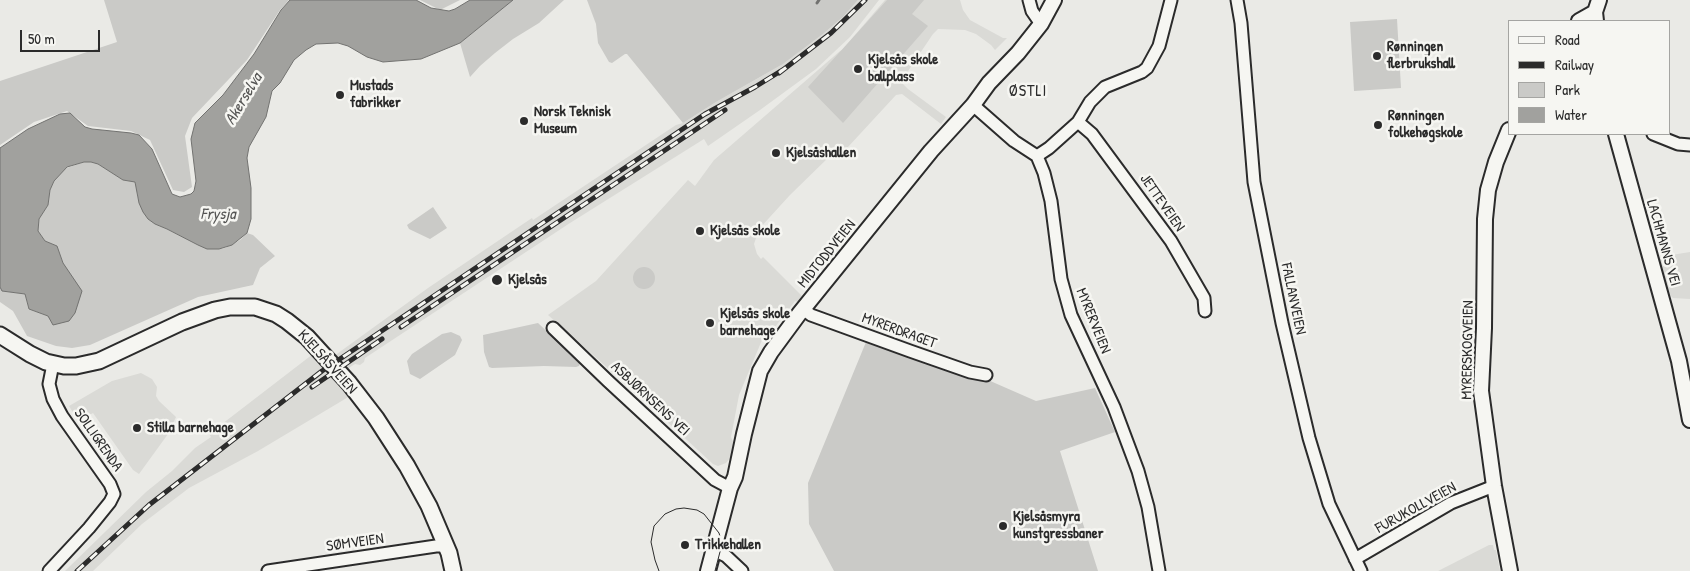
<!DOCTYPE html>
<html>
<head>
<meta charset="utf-8">
<style>
  body { margin:0 }
  #map { position:relative; width:1690px; height:571px; overflow:hidden; background:#eaeae6; font-family:"Patrick Hand",sans-serif }
  canvas { display:block }
  .legend { position:absolute; left:1508px; top:20px; width:162px; height:115px; box-sizing:border-box; background:#f6f6f2; border:1px solid #a5a5a2; margin:0; padding:6px 9px; list-style:none; font-size:15px; color:#2b2b2b }
  .legend li { display:flex; align-items:center; gap:10px; height:25px }
  .legend b { width:25px; border:1px solid #a5a5a2 }
  .scale { position:absolute; left:20px; top:30px; width:80px; height:22px; box-sizing:border-box; border:2px solid #2b2b2b; border-top:0; padding-left:6px; font-size:15px; line-height:18px; white-space:nowrap; color:#2b2b2b; -webkit-text-stroke:4px #f6f6f2; paint-order:stroke }
</style>
</head>
<body>
<div id="map">
<canvas width="1690" height="571"></canvas>
<ul class="legend">
<li><b style="height:6px;background:#f6f6f2"></b>Road</li>
<li><b style="height:6px;background:#2b2b2b"></b>Railway</li>
<li><b style="height:14px;background:#cacac7"></b>Park</li>
<li><b style="height:14px;background:#a1a19e"></b>Water</li>
</ul>
<div class="scale">50 m</div>
</div>
<script>
const ctx = document.querySelector('canvas').getContext('2d');
ctx.lineJoin = 'round';
function paint(path, color) { ctx.fillStyle = color; ctx.fill(path, 'evenodd'); }
const poly = rows => new Path2D(rows.map(r => 'M' + r).join(''));
function trace(path, color, width, dash) { ctx.strokeStyle = color; ctx.lineWidth = width; ctx.lineCap = dash ? 'butt' : 'round'; ctx.setLineDash(dash || []); ctx.stroke(path); }
function label(font, color, halo, rows, align = 'center') {
  ctx.font = font + ' "Patrick Hand",sans-serif'; ctx.lineWidth = 5; ctx.setLineDash([]); ctx.textBaseline = 'middle'; ctx.strokeStyle = halo; ctx.fillStyle = color; for (const [text, x, y, turn = 0] of rows) {
    ctx.save(); ctx.translate(x, y); ctx.rotate((+turn || 0) * Math.PI / 180); ctx.textAlign = isNaN(turn) ? turn : align; if (halo) ctx.strokeText(text, 0, 0); ctx.fillText(text, 0, 0); ctx.restore();
  }
}
const built = poly([
  [858,0,879,0,850,37,816,69,760,110,708,146,704,139,570,223,365,358,364,362,360,365,355,364,335,377,350,396,258,451,189,488,142,524,93,571,65,571,146,492,172,471,195,448,211,437,209,434,313,354,323,364,428,288,532,218,533,220,676,125,683,123,716,102,783,64,823,34,843,17],
  [885,0,960,0,963,10,970,20,1003,38,1007,38,995,50,991,45,976,34,965,30,938,29,933,34,904,77,903,76,901,79,903,84,908,89,946,117,941,124,902,94,896,95,836,160,831,155,790,195,759,229,754,244,757,254,761,259,763,257,802,296,798,302,795,301,772,331,768,333,762,340,739,395,731,437,734,444,731,457,726,463,718,466,713,464,638,395,548,315,596,281,688,180,695,186,714,160,840,51,842,50],
  [1690,252,1690,299,1673,298,1670,295,1660,264,1659,257],
  [141,373,152,379,157,387,156,396,159,401,176,417,168,434,139,474,133,470,93,413,78,421,69,406,112,381],
  [1489,545,1493,545,1494,550,1496,550,1500,571,1438,571]
]);
const green = poly([
  [104,0,289,0,280,10,247,60,192,118,185,136,192,187,184,192,173,190,150,140,131,131,88,126,67,111,34,122,0,145,0,81,117,42],
  [420,0,460,0,440,10],
  [513,0,564,0,539,23,513,39,495,53,480,66,470,77,460,43],
  [587,0,858,0,843,17,823,34,783,64,716,102,683,123,627,54,625,54,612,63,609,62,598,43,596,24],
  [887,0,924,0,912,14,928,26,843,123,808,87],
  [1397,19,1401,88,1354,91,1350,22],
  [84,162,91,162,98,164,123,180,135,182,137,188,137,196,155,224,167,229,198,245,219,249,225,248,240,240,247,233,253,235,275,256,260,268,253,285,198,297,90,345,72,348,56,346,27,336,13,311,0,302,0,287,3,291,25,294,29,309,48,316,63,263,57,246,45,241,38,231,39,219,48,205,50,190,54,181,64,169],
  [433,207,447,228,430,239,409,229,407,225],
  '633 278a11 11 0 1 1 22 0a11 11 0 1 1-22 0Z',
  [538,323,575,358,580,363,579,366,576,367,544,366,492,368,489,367,484,352,483,335],
  [451,332,460,336,462,340,455,355,420,379,410,374,407,361,412,354,442,334],
  [866,342,988,380,1036,401,1095,388,1115,432,1060,451,1098,571,834,571,809,524,808,483]
]);
const water = poly([
  [290,0,416,0,431,8,449,11,455,9,470,0,513,0,460,43,421,59,383,62,367,57,348,46,338,43,316,44,306,50,294,60,280,83,272,91,266,117,249,147,247,158,251,188,251,219,247,233,232,245,219,249,207,249,198,245,167,229,155,224,148,219,143,212,139,203,135,182,123,180,98,164,91,162,84,162,67,167,54,181,50,190,48,205,39,219,38,231,45,241,57,246,63,263,82,291,75,313,69,321,53,325,48,316,29,309,25,294,2,291,0,287,0,148,28,129,60,114,70,113,85,127,92,129,131,133,139,135,152,149,172,194,180,197,191,194,194,191,196,181,191,139,195,123,223,95,254,54,281,10,290,0]
]);
const stream = poly([
  [817,3,819,0]
]);
const minor = poly([
  [1029,0,1032,11,1041,24],
  [1237,0,1241,23,1254,182,1282,323,1309,438,1329,504,1361,571],
  [973,105,1014,141,1037,156,1044,173,1051,201,1061,279,1071,315,1114,407,1138,471,1148,507,1159,571],
  [1078,122,1092,134,1171,241,1204,298,1205,311],
  [1653,134,1678,144,1690,145],
  [1037,156,1049,148,1078,122,1090,102,1105,87,1142,72,1147,68,1159,46,1171,0],
  [803,309,811,315,910,351,970,372,986,375],
  [553,328,608,381,715,480,730,488],
  [714,550,726,556,742,571],
  [1355,559,1451,503,1494,486],
  [49,571,89,528,110,502,114,494,110,484,62,416,53,399,49,384,53,364],
  [268,571,436,546,446,546]
]);
const tertiary = poly([
  [1579,21,1595,12],
  [1596,21,1595,12,1599,0],
  [1509,130,1496,162,1488,190,1485,219,1484,328,1481,391,1494,486,1510,571],
  [1616,134,1679,361,1690,420],
  [708,571,730,488,735,477,744,434,760,371,771,352,799,314,931,151,973,105,989,83,1018,53,1041,24,1054,0]
]);
const secondary = poly([
  [0,335,30,354,46,362,64,366,76,366,99,361,182,322,215,310,230,307,255,307,276,314,287,321,307,337,349,383,376,418,407,466,429,506,449,553,453,571]
]);
const tram = poly([
  [659,571,655,560,651,542,654,526,665,514,676,509,684,508,697,510,704,514,719,533,721,540,721,548,715,571]
]);
const rail = poly([
  [779,73,831,33,865,0],
  [401,327,725,110],
  [312,387,382,339],
  [77,571,149,505,322,371,705,114,755,87,784,69]
]);
const markers = [
  [1377,56,5,"#2b2b2b"],
  [858,69,5,"#2b2b2b"],
  [340,95,5,"#2b2b2b"],
  [524,121,5,"#2b2b2b"],
  [1378,125,5,"#2b2b2b"],
  [776,153,5,"#2b2b2b"],
  [700,231,5,"#2b2b2b"],
  [497,280,6,"#2b2b2b"],
  [710,323,5,"#2b2b2b"],
  [137,428,5,"#2b2b2b"],
  [1003,526,5,"#2b2b2b"],
  [685,545,5,"#2b2b2b"]
];
const poiNames = [
  ["Rønningen",1387,47],
  ["flerbrukshall",1387,64],
  ["Kjelsås skole",868,60],
  ["ballplass",868,77],
  ["Mustads",350,86],
  ["fabrikker",350,103],
  ["Norsk Teknisk",534,112],
  ["Museum",534,129],
  ["Rønningen",1388,116],
  ["folkehøgskole",1388,133],
  ["Kjelsåshallen",786,153],
  ["Kjelsås skole",710,231],
  ["Kjelsås",508,280],
  ["Kjelsås skole",720,314],
  ["barnehage",720,331],
  ["Stilla barnehage",147,428],
  ["Kjelsåsmyra",1013,517],
  ["kunstgressbaner",1013,534],
  ["Trikkehallen",695,545]
];
const streetNames = [
  ["JETTEVEIEN",1162,203,55],
  ["LACHMANNS VEI",1663,243,74],
  ["MIDTODDVEIEN",827,254,-51],
  ["FALLANVEIEN",1293,299,78],
  ["MYRERVEIEN",1093,321,68],
  ["MYRERDRAGET",899,331,20],
  ["MYRERSKOGVEIEN",1468,350,-89],
  ["KJELSÅSVEIEN",327,362,48],
  ["ASBJØRNSENS VEI",650,399,43],
  ["SOLLIGRENDA",98,440,55],
  ["FURUKOLLVEIEN",1416,508,-29],
  ["SØMVEIEN",355,543,-8]
];
const neighbourhoodNames = [
  ["ØSTLI",1028,92]
];
const waterNames = [
  ["Akerselva",244,99,-59],
  ["Frysja",218,215]
];
paint(built, '#dadad6');
paint(green, '#cacac7');
paint(water, '#a1a19e');
trace(water, '#727270', 1);
trace(stream, '#727270', 3);
trace(minor, '#2b2b2b', 15);
trace(tertiary, '#2b2b2b', 18);
trace(secondary, '#2b2b2b', 19);
trace(minor, '#f6f6f2', 11);
trace(tertiary, '#f6f6f2', 14);
trace(secondary, '#f6f6f2', 15);
trace(tram, '#2b2b2b', 1);
trace(rail, '#2b2b2b', 5);
trace(rail, '#f6f6f2', 3, [9]);
for (const [x, y, r, color] of markers) { const dot = new Path2D(); dot.arc(x, y, r, 0, 2 * Math.PI); ctx.fillStyle = color; ctx.fill(dot); trace(dot, '#f6f6f2', 2); }
label('bold 15px', '#2b2b2b', '#f6f6f2', poiNames, 'left');
label('15px', '#2b2b2b', '#f6f6f2', streetNames);
ctx.letterSpacing = '1px';
label('16px', '#2b2b2b', '#f6f6f2', neighbourhoodNames);
ctx.letterSpacing = '0px';
label('italic 16px', '#545453', '#f6f6f2', waterNames);
</script>
</body>
</html>
